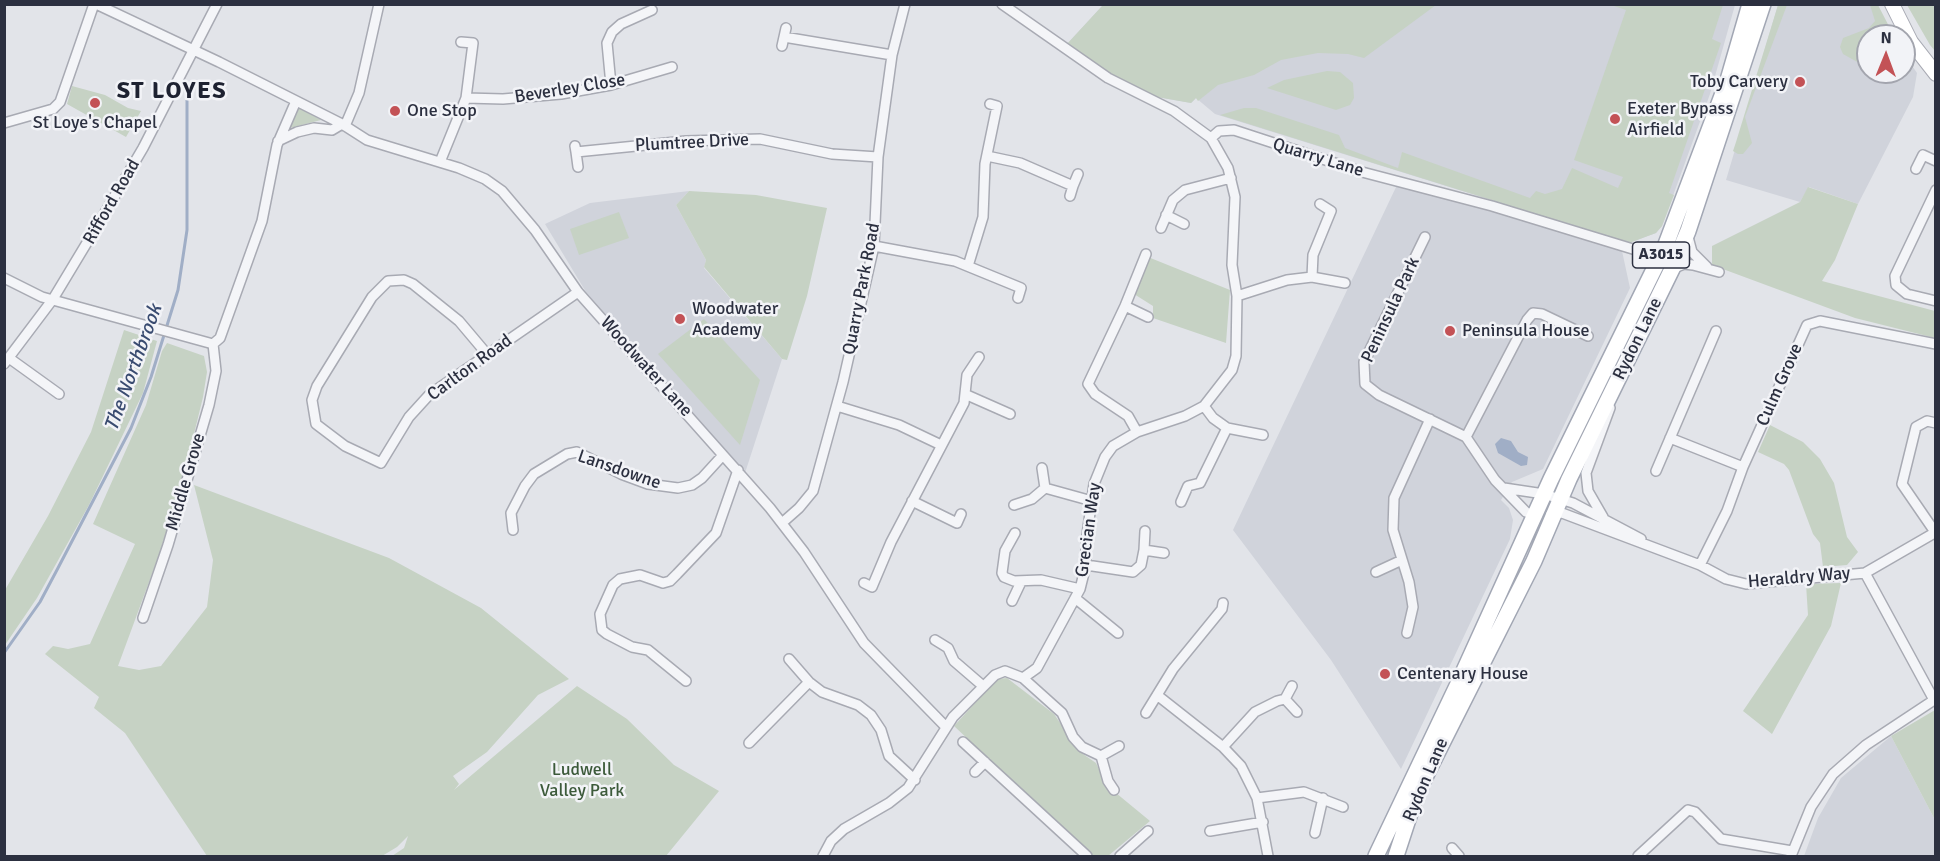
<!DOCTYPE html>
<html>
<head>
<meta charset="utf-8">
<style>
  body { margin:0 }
  #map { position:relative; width:1940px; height:861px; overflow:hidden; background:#e2e4e9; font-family:Signika,sans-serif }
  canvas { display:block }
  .frame { position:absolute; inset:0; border:6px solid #2c3040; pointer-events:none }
  .north { position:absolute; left:1856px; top:24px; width:60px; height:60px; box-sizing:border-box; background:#f2f3f7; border:2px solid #a3a5ae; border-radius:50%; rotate:1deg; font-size:16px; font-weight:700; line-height:24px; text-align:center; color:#2c3040 }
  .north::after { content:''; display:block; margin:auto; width:21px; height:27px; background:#c35256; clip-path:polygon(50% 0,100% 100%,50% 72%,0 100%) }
</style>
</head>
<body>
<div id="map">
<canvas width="1940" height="861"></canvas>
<div class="frame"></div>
<div class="north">N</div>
</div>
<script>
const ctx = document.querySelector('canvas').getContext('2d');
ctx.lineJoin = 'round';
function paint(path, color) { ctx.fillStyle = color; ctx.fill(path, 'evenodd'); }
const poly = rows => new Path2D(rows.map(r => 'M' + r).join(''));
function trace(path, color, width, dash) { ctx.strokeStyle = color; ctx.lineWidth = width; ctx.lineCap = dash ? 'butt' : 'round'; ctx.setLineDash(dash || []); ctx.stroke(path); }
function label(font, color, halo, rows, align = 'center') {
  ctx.font = font + ' Signika,sans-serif'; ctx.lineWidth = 5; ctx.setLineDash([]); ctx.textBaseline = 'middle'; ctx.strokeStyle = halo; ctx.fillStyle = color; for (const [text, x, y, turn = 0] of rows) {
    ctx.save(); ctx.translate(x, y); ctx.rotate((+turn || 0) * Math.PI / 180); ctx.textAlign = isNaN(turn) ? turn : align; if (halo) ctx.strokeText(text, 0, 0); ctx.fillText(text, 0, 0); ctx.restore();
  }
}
const built = poly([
  [1103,5,1735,5,1710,94,1662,226,1656,233,1629,243,1215,114,1196,98,1191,103,1157,97,1067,44],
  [1778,5,1874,5,1892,36,1868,36,1868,72,1904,72,1904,54,1917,73,1913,97,1858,204,1809,187,1800,202,1726,180],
  [1397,185,1503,214,1622,251,1630,288,1543,469,1512,482,1501,500,1509,508,1513,520,1510,539,1401,769,1331,660,1233,530],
  [689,191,676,205,706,260,704,268,782,359,745,473,586,292,545,224,590,203],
  [1891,736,1935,820,1935,856,1804,856,1818,818,1841,778]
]);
const green = poly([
  [1103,5,1436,5,1364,58,1348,54,1318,53,1281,60,1254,75,1218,85,1198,101,1196,98,1191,103,1157,97,1113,76,1067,44],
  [1611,5,1723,5,1712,39,1721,43,1669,193,1674,195,1662,226,1656,233,1629,243,1220,115,1244,108,1256,108,1339,135,1345,148,1398,168,1402,152,1530,198,1536,191,1545,194,1562,189,1572,168,1618,188,1623,177,1574,160,1626,10],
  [1778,5,1787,5,1745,117,1752,143,1743,154,1738,154,1733,151,1736,142],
  [1870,5,1878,5,1894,36,1868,36,1868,68,1843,54,1840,47,1843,38,1869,28,1875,21],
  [1907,5,1935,5,1935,51,1930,45],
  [1904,50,1911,71,1904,77,1896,79,1875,72,1904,72],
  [1327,71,1340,72,1353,83,1354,98,1350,105,1336,110,1267,88,1284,80],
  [72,86,105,95,128,108,141,111,126,137,67,104],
  [299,108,321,120,290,128],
  [1808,187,1858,204,1835,260,1822,281,1935,311,1935,338,1855,318,1712,265,1712,246,1800,202],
  [689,191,756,195,827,208,807,296,787,360,782,359,704,267,706,260,676,205],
  [619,212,629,238,579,255,570,229],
  [1148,257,1230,290,1226,343,1153,318,1153,306,1134,294],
  [704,319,760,380,740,445,658,354],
  [124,330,157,341,143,393,89,505,37,598,5,645,5,590,48,516,91,432],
  [167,343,204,356,207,372,203,397,184,475,159,555,118,666,139,670,161,666,207,607,213,560,194,485,389,558,481,608,569,679,538,695,487,752,453,776,459,784,454,790,577,686,627,719,674,765,719,791,666,856,392,856,404,848,408,836,397,847,382,856,207,856,125,733,94,708,99,697,45,654,53,646,68,649,90,644,135,544,93,524,146,405,162,351],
  [1770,425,1803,442,1820,459,1834,483,1847,537,1858,552,1847,565,1823,567,1820,543,1813,534,1789,470,1784,464,1758,452],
  [1841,583,1831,626,1772,734,1743,711,1808,615,1806,584],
  [1007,678,1054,714,1080,752,1096,763,1111,795,1116,793,1150,821,1108,856,1092,856,954,726,997,679],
  [1935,710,1935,820,1891,736]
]);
const water = poly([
  [1501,438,1511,441,1518,452,1528,457,1527,465,1521,466,1498,453,1495,444]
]);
const stream = poly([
  [4,653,40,602,58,568,131,428,151,377,178,290,187,230,187,100]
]);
const street = poly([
  [96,4,219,62,342,124,367,140,459,168,485,179,502,191,535,230,578,292,770,508,804,552,864,643,946,727],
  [784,37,892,55],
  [782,46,786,28],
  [611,85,607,43,612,32,621,24,652,10],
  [466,98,503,99,561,94,611,85,672,67],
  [4,123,53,109,60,102,94,4],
  [345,126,359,93,379,4],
  [1211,138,1219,131,1234,130,1362,172,1492,206,1636,250,1651,252,1664,247],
  [278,141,297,132,314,128,332,130,342,124],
  [575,146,576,152,686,141,760,139,832,154,878,157],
  [576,152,578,167],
  [987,156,1020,163,1073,186,1070,196],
  [440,162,466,98,473,43,461,42],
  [1916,169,1923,155,1936,161],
  [1073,186,1078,174],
  [1936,190,1895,276,1896,285,1907,294,1936,301],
  [1166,215,1184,224],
  [1161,228,1173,200,1185,190,1231,178],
  [1425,237,1364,362,1365,384,1379,395,1466,437,1495,480,1526,512,1537,516],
  [1688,237,1692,252,1707,267],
  [874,246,955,261,1021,288,1018,298],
  [968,266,983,217,985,164,997,106,990,104],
  [1672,269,1684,264,1693,265,1719,272],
  [1312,277,1313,255,1331,211,1320,204],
  [4,278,42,297,213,344,220,338,262,221,277,145,296,101],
  [1237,296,1287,280,1312,277,1345,283],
  [1125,306,1148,317],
  [486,353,459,321,413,284,404,280,388,281,372,297,317,386,312,400,316,424,345,446,381,463,409,417,429,395,578,292],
  [9,358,59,394],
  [4,364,53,299,103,216,143,148,217,4],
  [967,395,1010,414],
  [837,406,899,425,941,445],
  [1204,406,1213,418,1227,428,1263,435],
  [1137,432,1128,416,1095,394,1088,384,1125,306,1146,254],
  [1466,437,1527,320,1533,313,1542,314,1588,336],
  [1670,438,1743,467],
  [1042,468,1045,488],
  [1656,471,1716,331],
  [1504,488,1544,494,1573,503,1641,539],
  [912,501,957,523,961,514],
  [1181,502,1188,486,1200,483,1227,428],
  [1014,505,1032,499,1045,488,1092,501],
  [1551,514,1562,513,1700,565,1726,579,1746,584,1865,573,1936,532],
  [1603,517,1588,491,1586,473,1610,408],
  [782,523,799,508,813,491,843,382,874,246,878,157,892,55,905,4],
  [513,530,511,513,525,486,534,474,567,454,577,452,621,474,648,484,678,488,692,485,702,478,723,455],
  [1935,532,1902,484,1916,427,1927,421,1936,423],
  [1015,533,1005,551,1002,573,1004,577,1014,581,1041,580,1080,589],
  [1144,550,1145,531],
  [1086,565,1133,572,1141,565,1144,550,1164,553],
  [1700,565,1727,511,1743,467,1807,325,1820,321,1936,344],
  [1376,572,1402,560],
  [864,583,872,587,891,542,964,403,967,375,979,357],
  [1075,598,1118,633],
  [1012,601,1021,582],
  [143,618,168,545,209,405,216,371,213,344],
  [1407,633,1413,607,1409,582,1393,530,1394,498,1430,419],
  [935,640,948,648,954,661,983,686],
  [789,659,809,682,822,692,858,705,871,715,881,730,889,756,915,780],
  [1023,678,1062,713,1073,737,1082,747,1101,756,1108,781,1114,790],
  [686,681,648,650,632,647,607,634,602,630,600,614,613,585,620,579,640,575,663,583,670,581,677,574,716,533,738,470],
  [1157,695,1223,747,1241,766,1257,798,1268,856],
  [1285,699,1297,712],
  [1146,713,1173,669,1222,609,1223,603],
  [963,742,1087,856],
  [749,743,809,682],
  [1223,747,1255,712,1277,701,1285,699,1292,686],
  [1101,756,1119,746],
  [975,772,985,762],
  [1257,798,1304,792,1343,807],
  [1210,831,1263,822],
  [1315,833,1323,798],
  [1452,848,1459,856],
  [823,856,831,841,844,829,889,803,908,788,953,717,995,675,1005,671,1023,678,1037,668,1080,589,1086,565,1086,542,1094,484,1105,457,1113,446,1137,432,1185,416,1204,406,1232,370,1236,356,1237,296,1232,265,1235,197,1228,168,1211,138,1174,111,1108,78,1002,4],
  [1120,856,1148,831],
  [1638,856,1688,810,1695,812,1721,839,1792,851],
  [1791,856,1811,807,1833,774,1866,745,1934,700,1865,573]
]);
const secondary = poly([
  [1892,4,1911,42,1936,74]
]);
const primary = poly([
  [1376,856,1458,684,1551,479,1665,247,1728,80,1750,4],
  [1396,856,1415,798,1429,769,1534,561,1569,479,1672,269,1688,231,1763,4]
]);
const markers = [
  [1800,82,6,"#c35256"],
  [95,103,6,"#c35256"],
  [395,111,6,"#c35256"],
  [1615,119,6,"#c35256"],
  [680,319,6,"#c35256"],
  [1450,331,6,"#c35256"],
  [1385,674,6,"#c35256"]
];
const shields = [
  [1661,255,57]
];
const shieldNames = [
  ["A3015",1661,255]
];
const poiNames = [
  ["Toby Carvery",1788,82,"right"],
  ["Exeter Bypass",1627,109],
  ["Airfield",1627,130],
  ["One Stop",407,111],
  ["St Loye's Chapel",95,123,"center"],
  ["Woodwater",692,309],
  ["Academy",692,330],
  ["Peninsula House",1462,331],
  ["Centenary House",1397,674]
];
const streetNames = [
  ["Beverley Close",570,89,-9],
  ["Plumtree Drive",692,143,-3],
  ["Quarry Lane",1318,158,17],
  ["Rifford Road",112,202,-60],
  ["Quarry Park Road",862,289,-79],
  ["Peninsula Park",1391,310,-65],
  ["Rydon Lane",1638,339,-64],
  ["Woodwater Lane",646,367,48],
  ["Carlton Road",470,368,-36],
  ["Culm Grove",1780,385,-66],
  ["Lansdowne",619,470,19],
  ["Middle Grove",186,482,-74],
  ["Grecian Way",1089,530,-82],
  ["Heraldry Way",1799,578,-5],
  ["Rydon Lane",1426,780,-67]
];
const parkNames = [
  ["Ludwell",582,770],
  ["Valley Park",582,791]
];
const waterNames = [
  ["The Northbrook",134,368,-70]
];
const districtNames = [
  ["ST LOYES",172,92]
];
paint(built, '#d0d3db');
paint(green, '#c6d2c4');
paint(water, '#a0aec6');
trace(stream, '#a0aec6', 3);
trace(street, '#a8aab3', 12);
trace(secondary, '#a8aab3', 16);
trace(primary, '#a2a7b4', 18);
trace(street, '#f4f5f8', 9);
trace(secondary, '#fff', 14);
trace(primary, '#fff', 15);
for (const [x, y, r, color] of markers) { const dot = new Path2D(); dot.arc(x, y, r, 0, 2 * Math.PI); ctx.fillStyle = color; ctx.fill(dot); trace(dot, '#f2f3f7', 2); }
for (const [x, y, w] of shields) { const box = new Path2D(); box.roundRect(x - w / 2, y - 13, w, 26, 4.5); ctx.fillStyle = '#f2f3f7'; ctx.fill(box); trace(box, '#2c3040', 1.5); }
label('bold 16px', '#2c3040', null, shieldNames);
label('18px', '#2c3040', '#f2f3f7', poiNames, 'left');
label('18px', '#2c3040', '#f2f3f7', streetNames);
label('18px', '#3c5a3a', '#f2f3f7', parkNames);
label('italic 20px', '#394b70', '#f2f3f7', waterNames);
ctx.letterSpacing = '1.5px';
label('bold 24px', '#1e2231', '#f2f3f7', districtNames);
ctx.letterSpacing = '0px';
</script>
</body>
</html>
